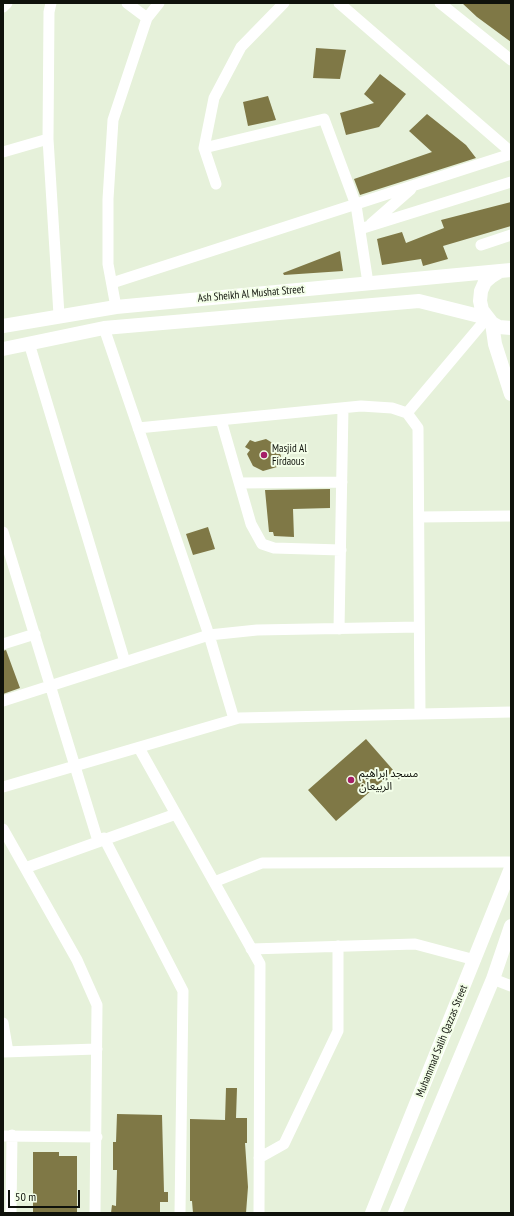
<!DOCTYPE html>
<html>
<head>
<meta charset="utf-8">
<style>
  body { margin:0 }
  #map { position:relative; width:514px; height:1216px; overflow:hidden; background:#e6f1da; font-family:"PT Sans Narrow",sans-serif }
  canvas { display:block }
  .frame { position:absolute; inset:0; border:4px solid #0f120b; pointer-events:none }
  .scale { position:absolute; left:8px; top:1190px; width:72px; height:18px; box-sizing:border-box; border:2px solid #0f120b; border-top:0; padding-left:5px; font-size:12px; line-height:14px; white-space:nowrap; color:#0f120b; -webkit-text-stroke:3px #f3fee8; paint-order:stroke }
</style>
</head>
<body>
<div id="map">
<canvas width="514" height="1216"></canvas>
<div class="frame"></div>
<div class="scale">50 m</div>
</div>
<script>
const ctx = document.querySelector('canvas').getContext('2d');
ctx.lineJoin = 'round';
function paint(path, color) { ctx.fillStyle = color; ctx.fill(path, 'evenodd'); }
const poly = rows => new Path2D(rows.map(r => 'M' + r).join(''));
function trace(path, color, width, dash) { ctx.strokeStyle = color; ctx.lineWidth = width; ctx.lineCap = dash ? 'butt' : 'round'; ctx.setLineDash(dash || []); ctx.stroke(path); }
function label(font, color, halo, rows, align = 'center') {
  ctx.font = font + ' "PT Sans Narrow","Noto Sans Arabic",sans-serif'; ctx.lineWidth = 4; ctx.setLineDash([]); ctx.textBaseline = 'middle'; ctx.strokeStyle = halo; ctx.fillStyle = color; for (const [text, x, y, turn = 0] of rows) {
    ctx.save(); ctx.translate(x, y); ctx.rotate((+turn || 0) * Math.PI / 180); ctx.textAlign = isNaN(turn) ? turn : align; if (halo) ctx.strokeText(text, 0, 0); ctx.fillText(text, 0, 0); ctx.restore();
  }
}
const building = poly([
  [462,3,511,3,511,42,477,17],
  [316,48,346,50,340,79,313,78],
  [380,74,406,94,379,127,346,135,340,113,374,103,364,94],
  [268,96,276,120,248,126,243,102],
  [427,114,466,145,476,158,360,195,354,179,432,152,409,131],
  [511,202,511,226,443,246,448,259,423,266,421,259,382,265,377,239,402,232,406,243,444,228,441,220],
  [340,251,343,271,284,275,283,273],
  [266,439,276,445,281,456,277,467,263,471,253,466,247,454,250,450,245,447,250,440,255,442],
  [330,489,330,508,293,509,294,537,274,536,273,532,269,532,265,490],
  [208,527,215,549,193,555,186,534],
  [6,650,20,688,3,694,3,651],
  [366,739,394,771,336,821,308,790],
  [226,1088,237,1088,236,1118,247,1118,247,1143,245,1143,248,1187,246,1213,193,1213,192,1201,190,1201,190,1119,225,1120],
  [117,1114,162,1115,164,1192,168,1192,168,1202,160,1202,160,1213,111,1213,112,1205,116,1206,117,1170,113,1170,113,1142,116,1142],
  [33,1152,59,1152,59,1156,77,1156,77,1213,33,1213]
]);
const minor = poly([
  [51,3,49,12,48,139,59,315],
  [127,3,147,18],
  [339,3,511,152],
  [440,3,511,60],
  [3,7,7,3],
  [204,148,324,119,356,205,368,283],
  [3,152,48,139],
  [216,184,204,148,214,98,241,47,284,3],
  [371,224,411,189],
  [360,229,511,182],
  [481,245,511,235],
  [112,283,511,154],
  [116,307,108,264,108,199,113,120,147,18,159,3],
  [104,328,209,635,234,719],
  [29,343,125,662],
  [407,413,487,318],
  [221,420,251,524,262,544,274,548,341,550],
  [138,428,361,406,392,408,407,413,418,428,420,714],
  [240,483,342,482],
  [419,517,511,516],
  [3,532,98,841],
  [339,629,343,408],
  [3,644,35,634],
  [3,701,209,635,257,630,419,627],
  [139,748,260,964,259,1213],
  [3,787,239,718,511,712],
  [3,829,77,960,97,1005,95,1213],
  [104,838,183,991,180,1213],
  [25,868,176,814],
  [214,882,262,863,511,862],
  [251,949,415,944,475,960],
  [493,979,511,986],
  [3,1023,8,1052],
  [3,1052,97,1049],
  [3,1136,97,1137],
  [259,1158,284,1144,338,1031,338,946],
  [11,1213,12,1135]
]);
const tertiary = poly([
  [511,270,500,271,492,276,485,282,481,291,480,301,482,310,492,323,499,327,511,328],
  [492,323,495,344,511,394],
  [3,326,116,307,500,271],
  [3,349,104,328,419,301,487,318],
  [372,1213,511,868],
  [395,1213,493,979,511,926]
]);
const markers = [
  [264,455,4,"#a51e68"],
  [351,780,4,"#a51e68"]
];
const streetNames = [
  ["Ash Sheikh Al Mushat Street",251,294,-5],
  ["Muhammad Salih Qazzas Street",442,1041,-68]
];
const poiNames = [
  ["Masjid Al",272,449],
  ["Firdaous",272,462],
  ["مسجد إبراهيم",359,774],
  ["الربيعان",359,787]
];
paint(building, '#7f7846');
trace(minor, '#fff', 11);
trace(tertiary, '#fff', 14);
for (const [x, y, r, color] of markers) { const dot = new Path2D(); dot.arc(x, y, r, 0, 2 * Math.PI); ctx.fillStyle = color; ctx.fill(dot); trace(dot, '#f3fee8', 1.5); }
label('11px', '#0f120b', '#f3fee8', streetNames);
label('11px', '#0f120b', '#f3fee8', poiNames, 'left');
</script>
</body>
</html>
